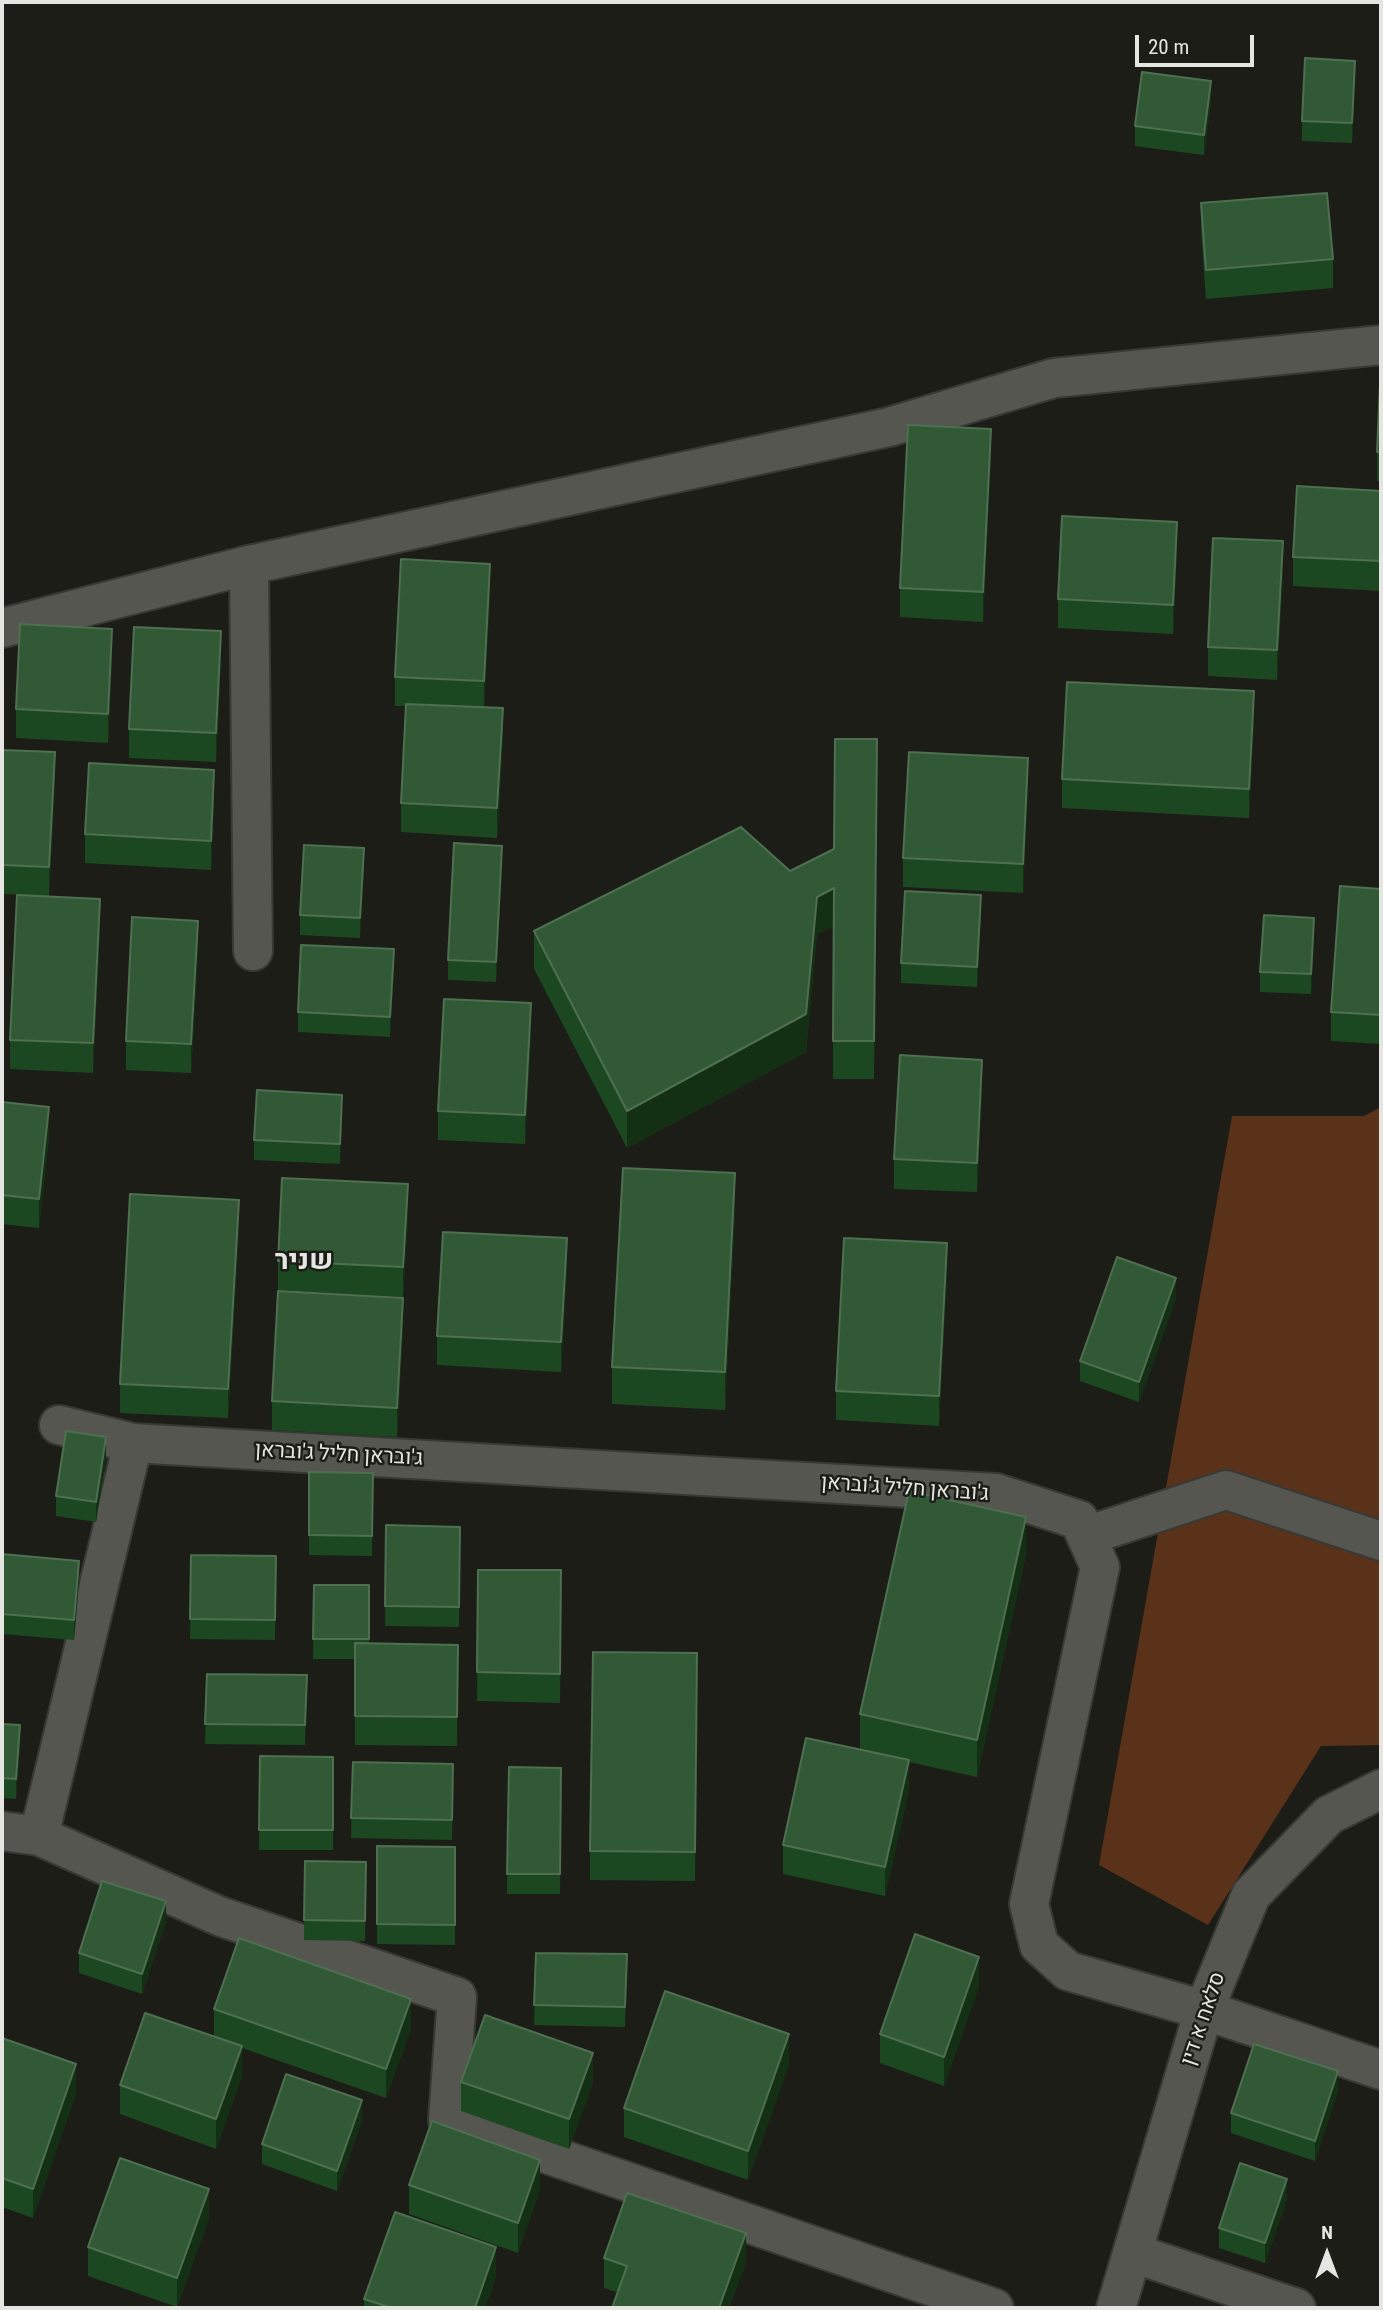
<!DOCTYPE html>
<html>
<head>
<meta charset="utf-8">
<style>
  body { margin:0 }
  #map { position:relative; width:1383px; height:2310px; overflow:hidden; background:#1d1d18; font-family:"Roboto Condensed",sans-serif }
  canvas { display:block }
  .frame { position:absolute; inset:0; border:4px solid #e5e5e2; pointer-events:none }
  .north { position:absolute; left:1292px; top:2219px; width:70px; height:70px; -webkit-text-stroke:5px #1d1d18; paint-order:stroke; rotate:0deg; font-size:19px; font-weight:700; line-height:28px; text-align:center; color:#e5e5e2 }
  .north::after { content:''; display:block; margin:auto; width:24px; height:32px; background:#e5e5e2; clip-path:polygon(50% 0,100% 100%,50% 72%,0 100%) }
  .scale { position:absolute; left:1135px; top:35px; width:119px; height:32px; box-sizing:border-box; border:4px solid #e5e5e2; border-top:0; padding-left:9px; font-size:21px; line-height:24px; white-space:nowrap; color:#e5e5e2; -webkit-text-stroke:5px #1d1d18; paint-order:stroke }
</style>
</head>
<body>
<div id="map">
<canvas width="1383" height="2310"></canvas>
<div class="frame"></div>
<div class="north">N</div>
<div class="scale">20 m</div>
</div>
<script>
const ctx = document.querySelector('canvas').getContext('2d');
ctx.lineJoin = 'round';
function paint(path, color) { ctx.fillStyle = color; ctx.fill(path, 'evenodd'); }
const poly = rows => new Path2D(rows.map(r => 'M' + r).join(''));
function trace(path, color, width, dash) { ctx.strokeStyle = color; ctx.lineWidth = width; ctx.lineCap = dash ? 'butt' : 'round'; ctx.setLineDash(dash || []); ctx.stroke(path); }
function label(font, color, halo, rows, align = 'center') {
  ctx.font = font + ' "Roboto Condensed",Heebo,sans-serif'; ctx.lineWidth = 5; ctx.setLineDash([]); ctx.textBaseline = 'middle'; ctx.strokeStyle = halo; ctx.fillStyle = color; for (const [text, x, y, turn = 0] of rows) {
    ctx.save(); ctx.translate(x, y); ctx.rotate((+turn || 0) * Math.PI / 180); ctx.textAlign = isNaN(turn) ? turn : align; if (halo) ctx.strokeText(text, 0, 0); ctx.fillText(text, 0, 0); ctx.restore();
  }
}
const green = poly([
  [1381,1107,1381,1745,1321,1746,1208,1925,1099,1865,1232,1116,1364,1116]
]);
const minor = poly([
  [249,565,253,951],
  [133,1443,996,1493,1079,1520,1100,1567,1029,1904,1039,1945,1068,1971,1204,2010,1381,2070],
  [1086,1536,1226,1490,1381,1541],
  [2,1831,39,1836,219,1916,457,1997,448,2120,994,2308],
  [39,1836,133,1443,59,1425],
  [1133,2253,1296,2308]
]);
const tertiary = poly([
  [2,628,249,565,889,427,1054,378,1381,345],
  [1116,2308,1204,2010,1251,1895,1329,1815,1381,1789]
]);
const wall = poly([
  [1355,81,1352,143,1302,141,1302,121],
  [1211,101,1204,155,1135,146,1135,126],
  [1201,203,1333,259,1333,288,1206,299,1201,232],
  [1381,361,1381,481,1377,481,1377,452],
  [991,458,983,622,900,617,900,588],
  [1381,491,1381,591,1293,586,1293,557],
  [1177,551,1173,634,1058,628,1058,599],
  [1283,570,1277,680,1208,676,1208,647],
  [490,593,484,707,503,737,497,838,401,832,401,803,406,706,395,706,395,677],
  [112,658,108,743,16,738,16,709],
  [221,660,216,762,129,758,129,729],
  [1254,720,1249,818,1062,808,1062,779],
  [2,750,55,782,49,896,2,894],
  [877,776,874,1079,833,1079,833,926,817,934,806,1052,627,1148,534,969,534,931,790,871,834,849],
  [1028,787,1023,893,903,887,903,858],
  [214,799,211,870,85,863,85,834],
  [502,866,496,982,448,980,448,960],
  [364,868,360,938,300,935,300,915],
  [1381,889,1381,1044,1331,1041,1331,1012],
  [981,915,977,987,901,983,901,963],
  [100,928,93,1073,10,1069,10,1040],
  [1314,938,1311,994,1260,992,1260,972],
  [198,950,191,1073,126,1070,126,1041],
  [394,969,390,1037,298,1032,298,1012],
  [531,1032,525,1144,438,1140,438,1111],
  [982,1089,977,1192,894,1189,894,1159],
  [2,1102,49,1136,39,1228,2,1224],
  [342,1115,340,1164,254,1160,254,1140],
  [735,1210,725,1410,612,1404,612,1367],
  [408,1214,403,1297,278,1290,278,1261],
  [239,1229,228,1418,120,1413,120,1384],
  [567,1268,561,1372,437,1365,437,1336],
  [947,1272,939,1426,836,1420,836,1391],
  [1176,1298,1139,1402,1080,1381,1080,1361],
  [403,1327,397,1437,272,1430,272,1401],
  [106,1457,96,1522,56,1516,56,1496],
  [309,1472,373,1473,372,1556,309,1555],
  [386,1525,460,1527,459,1627,385,1626],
  [2,1554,79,1581,74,1640,2,1634],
  [1026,1554,977,1777,909,1762,909,1789,885,1896,783,1874,783,1845,860,1749,860,1714],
  [191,1555,276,1556,275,1640,190,1639],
  [478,1570,561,1570,560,1703,477,1701],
  [314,1585,369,1585,369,1644,458,1645,457,1746,355,1745,355,1659,313,1659],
  [697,1653,695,1881,590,1880,590,1851],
  [207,1674,307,1675,305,1745,205,1744],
  [2,1724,20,1745,16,1799,2,1798],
  [260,1756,333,1757,333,1850,259,1850],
  [353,1762,453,1764,452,1840,351,1838],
  [509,1767,561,1768,560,1894,507,1894],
  [377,1846,455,1847,455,1945,377,1944],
  [305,1861,366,1862,365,1941,304,1940],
  [166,1921,142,1994,79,1973,79,1953],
  [536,1953,627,1954,625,2027,534,2025],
  [979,1986,944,2086,880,2063,880,2034],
  [214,2009,411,2028,386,2098,242,2048,242,2076,216,2149,120,2114,120,2085,214,2037],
  [2,2038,76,2093,33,2218,2,2207],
  [789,2064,748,2180,624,2137,624,2108],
  [461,2082,593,2082,569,2149,461,2111],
  [1338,2091,1315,2161,1231,2133,1231,2113],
  [362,2120,337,2191,262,2164,262,2144],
  [409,2185,540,2189,518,2253,409,2214],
  [1287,2199,1265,2263,1219,2248,1219,2228],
  [209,2218,177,2307,88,2276,88,2247],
  [604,2258,746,2263,729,2308,612,2308,617,2292,604,2288],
  [496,2276,485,2308,364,2308,364,2299]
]);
const shadedWall = poly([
  [1355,61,1355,81,1352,143,1352,123],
  [1211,81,1211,101,1204,155,1204,135],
  [991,429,991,458,983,622,983,592],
  [1177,522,1177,551,1173,634,1173,605],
  [1283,541,1283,570,1277,680,1277,650],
  [490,564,490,593,484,710,484,681],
  [112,629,112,658,108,743,108,714],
  [221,631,221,660,216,762,216,733],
  [1254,691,1254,720,1249,818,1249,789],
  [503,708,503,737,497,838,497,808],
  [55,752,55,782,49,896,49,867],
  [1028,758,1028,787,1023,893,1023,864],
  [214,770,214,799,211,870,211,841],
  [502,846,502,866,496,982,496,962],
  [364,848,364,868,360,938,360,918],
  [834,888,834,926,817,934,806,1052,627,1148,627,1111,817,897],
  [981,895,981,915,977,987,977,967],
  [100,899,100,928,93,1073,93,1043],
  [1314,918,1314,938,1311,994,1311,974],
  [198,921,198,950,191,1073,191,1044],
  [394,949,394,969,390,1037,390,1017],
  [531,1003,531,1032,525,1144,525,1115],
  [982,1060,982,1089,977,1192,977,1163],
  [342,1095,342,1115,340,1164,340,1144],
  [49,1107,49,1136,39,1228,39,1199],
  [735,1173,735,1210,725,1410,725,1372],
  [408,1184,408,1214,403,1297,403,1267],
  [239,1200,239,1229,228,1418,228,1389],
  [567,1238,567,1268,561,1372,561,1342],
  [947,1243,947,1272,939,1426,939,1396],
  [1176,1278,1176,1298,1139,1402,1139,1382],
  [403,1298,403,1327,397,1437,397,1408],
  [106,1437,106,1457,96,1522,96,1502],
  [1026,1517,1026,1554,977,1777,977,1740],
  [79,1561,79,1581,74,1640,74,1620],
  [20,1725,20,1745,16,1799,16,1779],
  [909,1760,909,1789,885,1896,885,1867],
  [166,1901,166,1921,142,1994,142,1974],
  [979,1957,979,1986,944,2086,944,2057],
  [411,1999,411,2028,386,2098,386,2069],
  [789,2034,789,2064,748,2180,748,2151],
  [242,2046,242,2076,216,2149,216,2119],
  [593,2053,593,2082,569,2149,569,2119],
  [76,2064,76,2093,33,2218,33,2189],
  [1338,2071,1338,2091,1315,2161,1315,2141],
  [362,2100,362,2120,337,2191,337,2171],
  [540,2160,540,2189,518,2253,518,2223],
  [1287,2179,1287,2199,1265,2263,1265,2243],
  [209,2189,209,2218,177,2307,177,2278],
  [4,2215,4,2244,2,2252,2,2223],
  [746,2233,746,2263,729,2308,719,2308],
  [496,2247,496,2276,485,2308,475,2308]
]);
const building = poly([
  [1305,58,1355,61,1352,123,1302,121,1305,58],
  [1142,72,1211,81,1204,135,1135,126,1142,72],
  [1327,193,1333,259,1206,270,1201,203,1327,193],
  [1381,361,1381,452,1377,452,1381,361],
  [908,425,991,429,983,592,900,588,908,425],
  [1297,486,1381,491,1381,561,1293,557,1297,486],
  [1062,516,1177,522,1173,605,1058,599,1062,516],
  [1213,538,1283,541,1277,650,1208,647,1213,538],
  [401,559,490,564,484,681,395,677,401,559],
  [20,624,112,629,108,714,16,709,20,624],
  [134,627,221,631,216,733,129,729,134,627],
  [1067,682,1254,691,1249,789,1062,779,1067,682],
  [406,704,503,708,497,808,401,803,406,704],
  [835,739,877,739,874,1041,833,1041,834,888,817,897,806,1014,627,1111,534,931,741,827,790,871,834,849,835,739],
  [2,750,55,752,49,867,2,865,2,750],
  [909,752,1028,758,1023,864,903,858,909,752],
  [89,763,214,770,211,841,85,834,89,763],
  [454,843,502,846,496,962,448,960,454,843],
  [304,845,364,848,360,918,300,915,304,845],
  [1340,886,1381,889,1381,1015,1331,1012,1340,886],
  [905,891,981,895,977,967,901,963,905,891],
  [17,895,100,899,93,1043,10,1040,17,895],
  [1264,915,1314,918,1311,974,1260,972,1264,915],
  [132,917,198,921,191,1044,126,1041,132,917],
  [301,945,394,949,390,1017,298,1012,301,945],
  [444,999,531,1003,525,1115,438,1111,444,999],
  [900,1055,982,1060,977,1163,894,1159,900,1055],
  [257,1090,342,1095,340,1144,254,1140,257,1090],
  [2,1102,49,1107,39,1199,2,1195,2,1102],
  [623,1168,735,1173,725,1372,612,1367,623,1168],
  [282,1178,408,1184,403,1267,278,1261,282,1178],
  [130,1194,239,1200,228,1389,120,1384,130,1194],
  [443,1232,567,1238,561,1342,437,1336,443,1232],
  [844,1238,947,1243,939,1396,836,1391,844,1238],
  [1117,1257,1176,1278,1139,1382,1080,1361,1117,1257],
  [278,1291,403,1298,397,1408,272,1401,278,1291],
  [66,1431,106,1437,96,1502,56,1496,66,1431],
  [309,1472,373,1473,372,1536,309,1535,309,1472],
  [909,1491,1026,1517,977,1740,860,1714,909,1491],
  [386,1525,460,1527,459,1607,385,1606,386,1525],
  [2,1554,79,1561,74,1620,2,1614,2,1554],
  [191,1555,276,1556,275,1620,190,1619,191,1555],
  [478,1570,561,1570,560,1674,477,1672,478,1570],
  [314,1585,369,1585,369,1639,313,1639,314,1585],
  [355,1643,458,1645,457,1717,355,1716,355,1643],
  [593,1652,697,1653,695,1852,590,1851,593,1652],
  [207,1674,307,1675,305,1725,205,1724,207,1674],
  [2,1724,20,1725,16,1779,2,1778,2,1724],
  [806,1738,909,1760,885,1867,783,1845,806,1738],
  [260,1756,333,1757,333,1830,259,1830,260,1756],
  [353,1762,453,1764,452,1820,351,1818,353,1762],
  [509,1767,561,1768,560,1874,507,1874,509,1767],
  [377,1846,455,1847,455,1925,377,1924,377,1846],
  [305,1861,366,1862,365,1921,304,1920,305,1861],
  [102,1881,166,1901,142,1974,79,1953,102,1881],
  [915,1934,979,1957,944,2057,880,2034,915,1934],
  [239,1938,411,1999,386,2069,214,2009,239,1938],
  [536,1953,627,1954,625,2007,534,2005,536,1953],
  [665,1991,789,2034,748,2151,624,2108,665,1991],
  [145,2013,242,2046,216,2119,120,2085,145,2013],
  [485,2015,593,2053,569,2119,461,2082,485,2015],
  [2,2038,76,2064,33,2189,2,2178,2,2038],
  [1254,2044,1338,2071,1315,2141,1231,2113,1254,2044],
  [286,2074,362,2100,337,2171,262,2144,286,2074],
  [432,2121,540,2160,518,2223,409,2185,432,2121],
  [120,2158,209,2189,177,2278,88,2247,120,2158],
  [1240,2163,1287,2179,1265,2243,1219,2228,1240,2163],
  [627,2193,746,2233,719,2308,612,2308,627,2266,604,2258,627,2193],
  [395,2212,496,2247,475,2308,392,2308,364,2299,395,2212]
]);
const streetNames = [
  ["ג'ובראן חליל ג'ובראן",339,1455,3],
  ["ג'ובראן חליל ג'ובראן",905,1489,4],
  ["סלאח א דין",1204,2019,-71]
];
const districtNames = [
  ["שניר",304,1262]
];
paint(green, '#5a3219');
trace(minor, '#383935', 42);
trace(tertiary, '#383935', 42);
trace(minor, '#555650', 38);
trace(tertiary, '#555650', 38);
paint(wall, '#1c4821');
paint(shadedWall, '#133014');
paint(building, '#325935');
trace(building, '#4e6f50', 2);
label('21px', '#e5e5e2', '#1d1d18', streetNames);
label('bold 28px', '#e5e5e2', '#1d1d18', districtNames);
</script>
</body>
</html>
